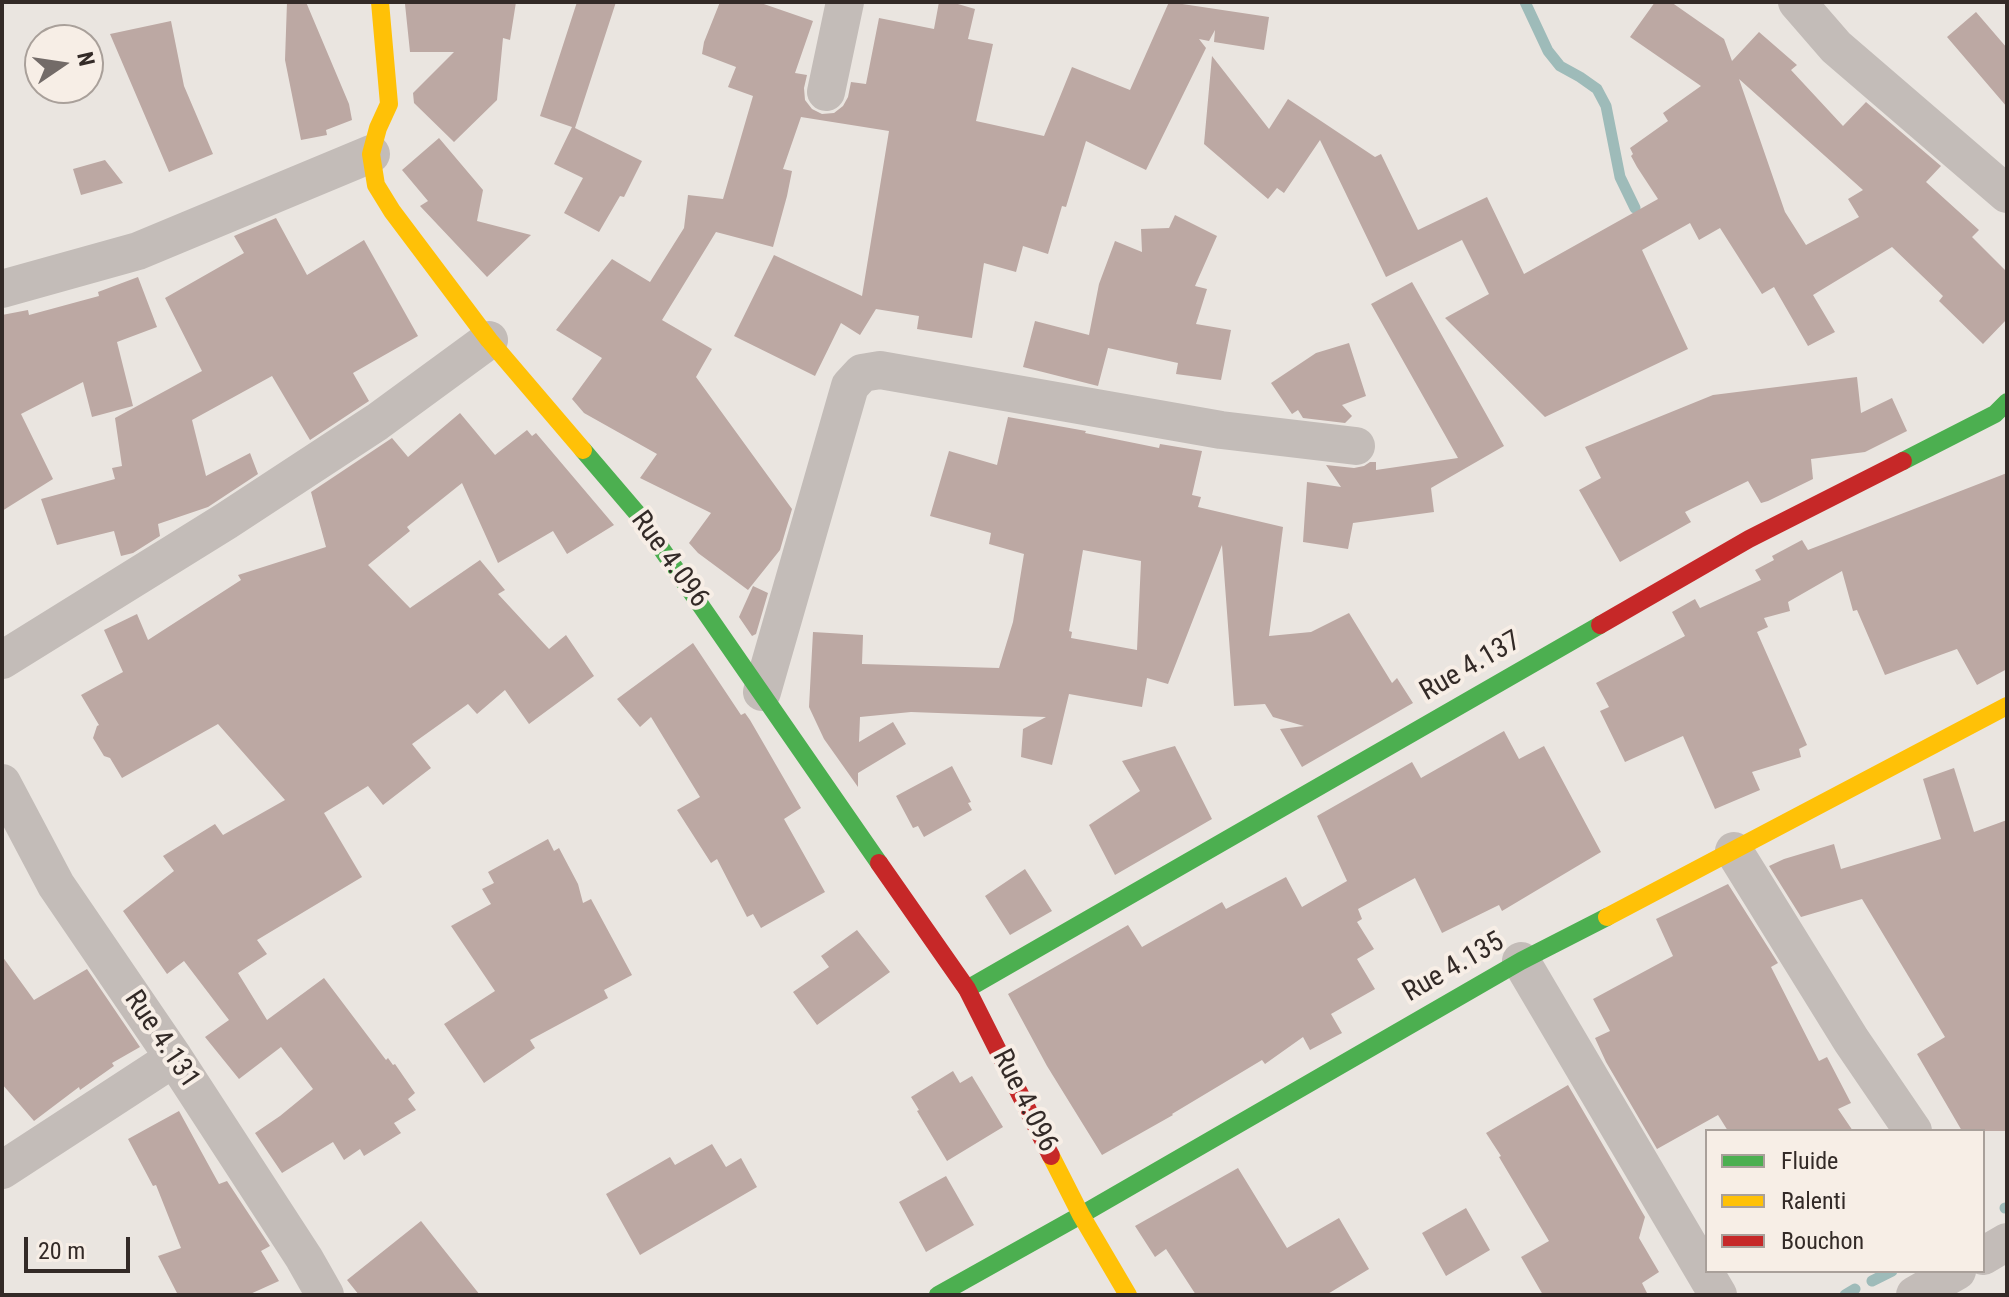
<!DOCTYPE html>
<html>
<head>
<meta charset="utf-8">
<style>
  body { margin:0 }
  #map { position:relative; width:2009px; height:1297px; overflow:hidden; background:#eae5e0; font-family:"Roboto Condensed",sans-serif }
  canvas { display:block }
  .frame { position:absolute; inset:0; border:4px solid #332a27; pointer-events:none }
  .legend { position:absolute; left:1705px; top:1129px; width:280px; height:144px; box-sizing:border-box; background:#f7eee6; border:2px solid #a9a09a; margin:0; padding:10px 14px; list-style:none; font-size:24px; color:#332a27 }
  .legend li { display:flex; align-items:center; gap:16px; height:40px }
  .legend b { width:40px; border:2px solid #a9a09a }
  .north { position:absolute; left:24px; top:24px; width:80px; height:80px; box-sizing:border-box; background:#f7eee6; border:2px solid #a9a09a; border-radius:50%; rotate:77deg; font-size:22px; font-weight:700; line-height:32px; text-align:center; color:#332a27 }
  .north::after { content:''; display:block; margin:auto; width:28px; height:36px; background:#736b68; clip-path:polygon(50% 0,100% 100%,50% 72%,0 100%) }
  .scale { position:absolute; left:24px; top:1237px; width:106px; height:36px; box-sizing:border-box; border:4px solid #332a27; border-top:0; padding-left:10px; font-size:24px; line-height:28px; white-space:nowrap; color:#332a27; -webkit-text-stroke:6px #f7eee6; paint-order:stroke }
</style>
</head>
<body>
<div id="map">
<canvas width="2009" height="1297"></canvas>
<div class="frame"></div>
<ul class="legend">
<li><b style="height:10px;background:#4caf50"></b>Fluide</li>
<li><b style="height:10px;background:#ffc107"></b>Ralenti</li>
<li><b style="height:10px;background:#c62828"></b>Bouchon</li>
</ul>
<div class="north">N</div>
<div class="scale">20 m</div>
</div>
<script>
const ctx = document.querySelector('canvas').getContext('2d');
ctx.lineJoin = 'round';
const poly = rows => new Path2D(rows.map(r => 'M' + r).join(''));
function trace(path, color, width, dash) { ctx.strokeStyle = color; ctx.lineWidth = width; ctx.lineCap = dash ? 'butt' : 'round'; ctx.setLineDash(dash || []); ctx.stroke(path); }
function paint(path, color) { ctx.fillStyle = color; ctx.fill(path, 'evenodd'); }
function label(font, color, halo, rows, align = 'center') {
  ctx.font = font + ' "Roboto Condensed",sans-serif'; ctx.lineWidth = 8; ctx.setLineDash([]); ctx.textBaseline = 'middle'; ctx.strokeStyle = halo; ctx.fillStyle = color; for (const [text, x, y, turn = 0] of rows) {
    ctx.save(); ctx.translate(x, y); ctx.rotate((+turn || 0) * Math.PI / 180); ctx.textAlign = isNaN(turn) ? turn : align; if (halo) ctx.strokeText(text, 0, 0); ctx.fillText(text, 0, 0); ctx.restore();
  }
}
const stream = poly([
  [1525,2,1548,51,1560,66,1580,77,1597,89,1606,106,1620,177,1635,208],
  [2005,1208,2007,1208],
  [1872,1281,1892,1271],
  [1845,1295,1855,1289]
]);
const building = poly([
  [287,2,306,2,349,104,352,120,326,130,327,135,301,140,285,60],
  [475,2,516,2,510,40,503,38,497,100,454,142,414,103,413,93,454,52,410,52,405,4],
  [577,2,616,2,575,128,642,161,624,197,620,196,599,232,564,213,583,178,554,164,572,127,540,116],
  [720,2,758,2,813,21,795,73,807,75,804,88,805,100,812,109,822,114,834,113,843,106,848,97,851,82,866,84,879,18,934,29,939,2,951,2,975,9,968,39,993,44,976,121,1044,136,1072,67,1130,90,1169,2,1269,17,1264,50,1214,42,1215,30,1209,41,1199,39,1206,48,1146,170,1086,141,1066,207,1062,206,1048,254,1023,246,1016,272,984,263,972,338,917,329,919,316,876,309,860,335,841,323,815,376,734,336,774,255,862,296,889,131,801,117,783,169,792,171,787,196,773,247,716,232,662,320,712,349,696,377,792,509,780,550,748,590,698,553,689,543,711,513,640,478,657,454,584,413,572,399,602,358,556,330,612,259,650,282,684,228,688,195,723,199,753,96,728,87,736,67,702,54,704,42],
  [1655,2,1671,2,1724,39,1732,61,1759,32,1797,65,1791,70,1843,126,1866,102,1941,166,1926,182,1979,230,1972,237,2007,272,2007,319,1983,344,1939,301,1943,296,1892,247,1813,295,1835,332,1808,346,1774,287,1762,294,1720,228,1699,240,1690,223,1642,250,1688,349,1545,417,1445,318,1489,294,1462,240,1386,277,1320,140,1284,193,1277,188,1268,199,1204,144,1212,56,1269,129,1288,99,1375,157,1381,154,1418,230,1487,197,1524,274,1658,199,1637,167,1631,156,1633,154,1630,148,1668,121,1663,113,1701,86,1630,37],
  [1739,79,1863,190,1848,199,1859,217,1806,245,1785,212],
  [1976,12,2007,48,2007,107,1947,37],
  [171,21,184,86,213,154,169,172,110,34],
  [439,138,483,190,477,221,531,235,487,277,420,206,428,201,402,170],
  [105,160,123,183,81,195,73,169],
  [1175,215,1217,236,1195,286,1207,289,1196,324,1231,330,1221,380,1176,374,1178,363,1108,348,1098,386,1023,367,1035,321,1089,335,1099,284,1115,241,1142,252,1141,229,1169,228],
  [276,218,307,275,364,240,418,336,353,373,369,401,310,440,272,376,192,420,206,476,250,453,258,474,208,507,158,524,160,536,133,553,121,556,114,531,57,545,41,499,115,479,112,468,122,466,115,418,202,371,165,298,244,253,234,236],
  [138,277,157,327,117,342,133,406,92,417,83,382,21,414,53,479,2,511,2,315,28,310,29,315,99,296,98,292],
  [1412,282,1504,446,1431,488,1434,512,1353,523,1348,549,1303,542,1307,482,1341,487,1326,465,1354,468,1364,466,1370,462,1376,462,1376,470,1458,458,1371,304],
  [1349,343,1366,396,1342,405,1352,416,1345,423,1303,418,1298,410,1292,414,1271,383,1316,353],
  [1857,377,1861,413,1892,398,1907,431,1865,452,1811,459,1813,479,1768,501,1761,503,1748,481,1685,512,1691,522,1620,562,1579,490,1601,478,1585,447,1713,395],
  [460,413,495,455,527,430,532,436,536,433,614,525,567,554,553,531,498,563,462,483,407,527,410,531,368,565,410,608,480,560,505,590,498,594,549,649,566,635,594,676,529,724,505,690,477,714,468,704,412,744,431,768,383,805,368,786,324,813,362,877,257,940,267,954,238,973,267,1020,324,978,386,1060,388,1058,393,1065,395,1064,415,1093,408,1099,416,1110,394,1123,401,1133,364,1156,360,1149,344,1160,333,1142,282,1173,255,1133,280,1116,313,1089,281,1047,239,1079,205,1037,229,1020,184,961,167,974,123,911,174,871,163,856,215,824,223,835,285,800,218,724,122,778,110,758,104,756,93,738,97,726,99,725,81,695,123,672,104,630,137,614,148,640,241,580,238,575,326,547,311,492,392,438,408,457],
  [1008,417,1086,431,1085,433,1159,448,1160,444,1202,451,1192,495,1201,497,1198,507,1283,527,1269,636,1311,632,1349,613,1392,683,1397,678,1413,703,1302,767,1280,729,1304,726,1273,717,1265,704,1234,706,1222,545,1168,684,1147,678,1142,707,1069,694,1052,765,1021,757,1023,729,1046,717,911,712,860,717,859,742,893,722,906,744,858,773,858,787,824,739,809,707,813,632,863,635,862,664,999,668,1013,622,1024,554,989,544,991,533,930,516,949,451,997,465],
  [1083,550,1141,561,1137,650,1071,638,1072,632,1069,631],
  [2007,473,2007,669,1977,685,1957,649,1885,675,1857,610,1853,611,1842,571,1788,602,1790,611,1764,618,1768,627,1757,632,1807,745,1799,749,1801,757,1752,772,1760,790,1715,809,1683,736,1625,762,1600,711,1609,707,1596,683,1685,636,1672,612,1695,599,1700,608,1761,580,1755,570,1774,560,1772,556,1802,540,1808,550],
  [753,586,768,593,756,634,752,636,739,617],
  [693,643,741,715,745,713,750,720,801,808,784,819,825,892,761,928,753,914,747,917,717,859,711,863,677,810,700,797,651,717,640,727,617,699],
  [1504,731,1519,759,1544,746,1601,852,1502,911,1499,905,1442,933,1415,878,1358,909,1362,919,1357,922,1374,949,1357,959,1375,989,1331,1014,1342,1033,1310,1050,1303,1037,1265,1064,1262,1060,1172,1114,1173,1115,1102,1155,1047,1066,1008,994,1128,925,1142,947,1222,902,1226,909,1286,877,1302,907,1347,881,1317,816,1412,762,1421,778],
  [1175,746,1212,819,1115,875,1089,825,1140,791,1122,761],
  [952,766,971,802,968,803,972,810,924,837,918,826,913,828,896,796],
  [1954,768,1974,832,2007,820,2007,1131,1962,1131,1917,1054,1945,1037,1862,899,1801,917,1769,866,1784,859,1834,844,1841,869,1941,839,1923,779],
  [548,839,554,851,559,848,578,884,583,903,591,899,632,975,604,990,608,998,530,1040,535,1048,484,1083,444,1024,495,991,451,926,491,904,482,889,494,883,488,872],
  [1025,869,1052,911,1010,935,985,896],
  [1728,884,1778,963,1771,967,1819,1061,1827,1057,1851,1103,1838,1109,1853,1131,1728,1131,1718,1115,1657,1149,1606,1062,1595,1038,1610,1031,1593,999,1673,956,1656,919],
  [857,930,890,972,817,1025,793,992,829,967,821,956],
  [2,956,34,1000,87,969,140,1047,112,1063,114,1066,80,1090,79,1087,34,1121,2,1084],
  [953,1071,960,1083,972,1076,1003,1127,947,1161,917,1111,919,1110,911,1097],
  [1568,1085,1645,1217,1639,1238,1659,1272,1642,1283,1648,1295,1543,1295,1521,1257,1549,1241,1499,1157,1501,1156,1486,1133],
  [179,1111,219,1184,227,1181,270,1246,261,1251,279,1281,248,1295,178,1295,158,1256,181,1248,156,1185,153,1186,128,1139],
  [712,1144,726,1167,741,1158,757,1187,640,1255,606,1194,670,1157,675,1165],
  [1238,1168,1287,1248,1339,1218,1369,1269,1326,1295,1196,1295,1166,1249,1155,1257,1135,1226],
  [946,1176,974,1225,926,1252,899,1202],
  [1466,1208,1490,1250,1446,1276,1422,1233],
  [421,1221,480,1295,359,1295,347,1280]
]);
const street = poly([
  [1797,2,1836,47,2007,194],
  [826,92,845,2],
  [2,289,138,251,371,154],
  [2,660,226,521,377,422,489,340],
  [762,692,850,386,862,373,880,370,1221,430,1356,446],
  [2,783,56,885,174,1058,304,1258,325,1295],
  [1734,851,1851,1040,1913,1131],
  [1521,961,1718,1295],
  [2,1170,174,1058],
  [1983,1256,2007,1242],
  [1915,1295,1957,1271]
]);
const fast = poly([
  [583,450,636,512,879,863],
  [1903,461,1995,414,2007,402],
  [967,989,1600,625],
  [938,1295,1081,1215,1521,961,1607,917]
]);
const slow = poly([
  [380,2,389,104,378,128,371,154,376,185,392,211,489,340,583,450],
  [1607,917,2007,706],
  [1051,1156,1081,1215,1128,1295]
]);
const jam = poly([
  [1600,625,1749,539,1903,461],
  [879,863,967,989,1051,1156]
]);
const streetNames = [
  ["Rue 4.096",669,560,54],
  ["Rue 4.137",1471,667,-30],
  ["Rue 4.135",1454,968,-30],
  ["Rue 4.131",161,1040,56],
  ["Rue 4.096",1024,1101,63]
];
trace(stream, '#9ebbb9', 11);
paint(building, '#bca8a3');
trace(street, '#c3bcb8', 38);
trace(fast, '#4caf50', 18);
trace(slow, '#ffc107', 18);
trace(jam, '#c62828', 18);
label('28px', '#332a27', '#f7eee6', streetNames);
</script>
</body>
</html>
